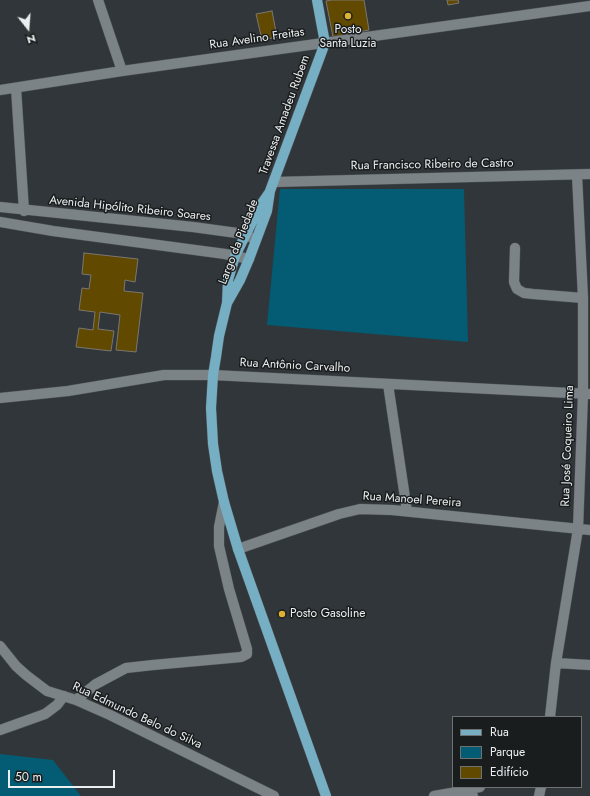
<!DOCTYPE html>
<html>
<head>
<meta charset="utf-8">
<style>
  body { margin:0 }
  #map { position:relative; width:590px; height:796px; overflow:hidden; background:#303639; font-family:Jost,sans-serif }
  canvas { display:block }
  .legend { position:absolute; left:452px; top:716px; width:130px; height:72px; box-sizing:border-box; background:#1a1d1e; border:1px solid #6e7172; margin:0; padding:5px 7px; list-style:none; font-size:12px; color:#ebeff0 }
  .legend li { display:flex; align-items:center; gap:8px; height:20px }
  .legend b { width:20px; border:1px solid #6e7172 }
  .north { position:absolute; left:8px; top:8px; width:40px; height:40px; -webkit-text-stroke:3px #1a1d1e; paint-order:stroke; rotate:163deg; font-size:11px; font-weight:700; line-height:16px; text-align:center; color:#ebeff0 }
  .north::after { content:''; display:block; margin:auto; width:14px; height:18px; background:#ebeff0; clip-path:polygon(50% 0,100% 100%,50% 72%,0 100%) }
  .scale { position:absolute; left:8px; top:770px; width:107px; height:18px; box-sizing:border-box; border:2px solid #ebeff0; border-top:0; padding-left:5px; font-size:12px; line-height:14px; white-space:nowrap; color:#ebeff0; -webkit-text-stroke:3px #1a1d1e; paint-order:stroke }
</style>
</head>
<body>
<div id="map">
<canvas width="590" height="796"></canvas>
<ul class="legend">
<li><b style="height:5px;background:#76aec3"></b>Rua</li>
<li><b style="height:11px;background:#045c74"></b>Parque</li>
<li><b style="height:11px;background:#614a00"></b>Edifício</li>
</ul>
<div class="north">N</div>
<div class="scale">50 m</div>
</div>
<script>
const ctx = document.querySelector('canvas').getContext('2d');
ctx.lineJoin = 'round';
function paint(path, color) { ctx.fillStyle = color; ctx.fill(path, 'evenodd'); }
const poly = rows => new Path2D(rows.map(r => 'M' + r).join(''));
function trace(path, color, width, dash) { ctx.strokeStyle = color; ctx.lineWidth = width; ctx.lineCap = dash ? 'butt' : 'round'; ctx.setLineDash(dash || []); ctx.stroke(path); }
function label(font, color, halo, rows, align = 'center') {
  ctx.font = font + ' Jost,sans-serif'; ctx.lineWidth = 3; ctx.setLineDash([]); ctx.textBaseline = 'middle'; ctx.strokeStyle = halo; ctx.fillStyle = color; for (const [text, x, y, turn = 0] of rows) {
    ctx.save(); ctx.translate(x, y); ctx.rotate((+turn || 0) * Math.PI / 180); ctx.textAlign = isNaN(turn) ? turn : align; if (halo) ctx.strokeText(text, 0, 0); ctx.fillText(text, 0, 0); ctx.restore();
  }
}
const green = poly([
  [280,189,464,189,468,342,267,325],
  [0,754,53,760,81,796,0,796]
]);
const building = poly([
  [331,0,364,0,369,30,333,37,326,1,331,0],
  [447,0,458,0,459,3,448,5,447,0],
  [272,11,277,37,262,40,256,14,272,11],
  [84,253,138,259,135,282,125,280,124,291,143,293,136,352,116,350,120,315,100,312,98,329,114,331,111,351,76,347,79,328,93,330,95,312,79,310,82,288,89,289,91,275,82,274,84,253]
]);
const minor = poly([
  [98,0,122,71],
  [16,88,24,211],
  [0,90,122,71,590,6],
  [274,182,590,174],
  [0,207,193,227,237,233,256,239],
  [0,222,53,231,225,254,249,259],
  [515,248,514,282,517,289,524,293,533,294,583,298],
  [388,384,407,511],
  [0,398,68,391,164,375,213,375,590,394],
  [238,549,339,514,360,509,392,510,590,530],
  [0,646,16,666,26,675,47,691,76,700,110,715,274,796],
  [556,663,590,665],
  [76,700,96,684,126,668,153,665,241,657,247,654,247,649,229,589,219,546,219,527,224,502],
  [550,717,556,663,578,529,583,394,583,298,577,175],
  [0,730,45,714,57,705,64,696],
  [459,791,480,787],
  [434,796,457,792,473,796],
  [539,796,541,787]
]);
const major = poly([
  [317,0,325,43,270,191,267,211,249,259,240,280,227,303,219,336,216,357,213,375,211,408,213,444,217,471,224,502,238,549,326,796],
  [227,303,228,280,235,256,260,206,269,193]
]);
const markers = [
  [348,16,4,"#ddb133"],
  [282,614,4,"#ddb133"]
];
const poiNames = [
  ["Posto",348,30],
  ["Santa Luzia",348,44],
  ["Posto Gasoline",290,614,"left"]
];
const streetNames = [
  ["Rua Avelino Freitas",257,39,-8],
  ["Travessa Amadeu Rubem",285,115,-70],
  ["Rua Francisco Ribeiro de Castro",432,165,-1],
  ["Avenida Hipólito Ribeiro Soares",130,209,6],
  ["Largo da Piedade",239,242,-69],
  ["Rua Antônio Carvalho",295,366,3],
  ["Rua José Coqueiro Lima",568,446,-88],
  ["Rua Manoel Pereira",412,500,4],
  ["Rua Edmundo Belo do Silva",137,716,25]
];
paint(green, '#045c74');
paint(building, '#614a00');
trace(building, '#7a7771', 1);
trace(minor, '#4f5456', 11);
trace(major, '#4f5456', 11);
trace(minor, '#7c8386', 10);
trace(major, '#76aec3', 10);
for (const [x, y, r, color] of markers) { const dot = new Path2D(); dot.arc(x, y, r, 0, 2 * Math.PI); ctx.fillStyle = color; ctx.fill(dot); trace(dot, '#1a1d1e', 1.5); }
label('12px', '#ebeff0', '#1a1d1e', poiNames);
label('12px', '#ebeff0', '#1a1d1e', streetNames);
</script>
</body>
</html>
